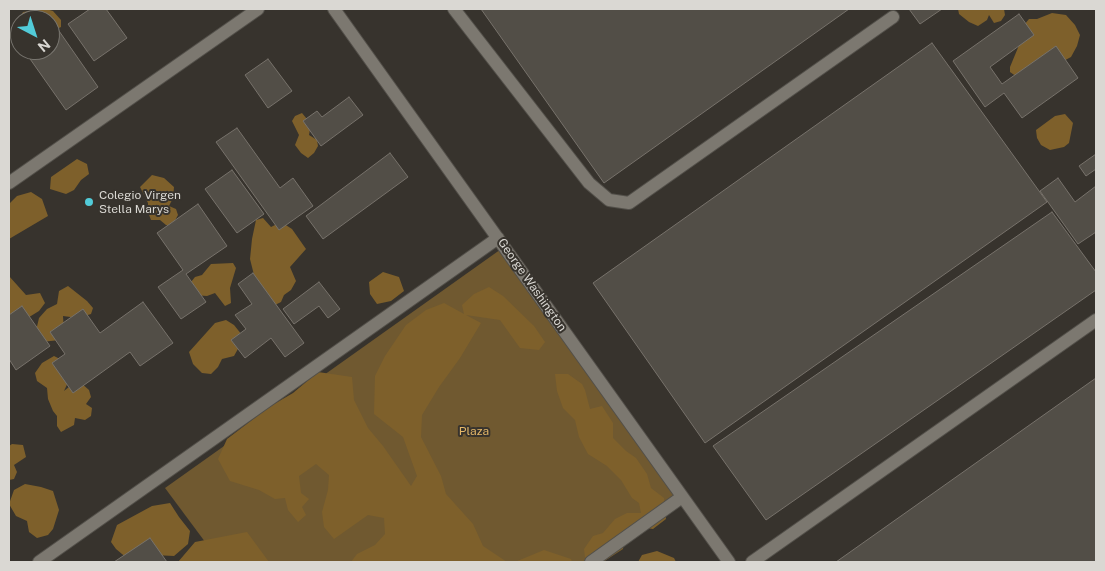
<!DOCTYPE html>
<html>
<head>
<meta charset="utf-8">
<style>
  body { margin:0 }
  #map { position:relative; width:1105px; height:571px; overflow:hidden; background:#37332d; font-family:"Public Sans",sans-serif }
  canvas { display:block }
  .frame { position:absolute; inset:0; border:10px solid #dad8d3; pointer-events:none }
  .north { position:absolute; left:10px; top:10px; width:50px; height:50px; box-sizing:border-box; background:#37332d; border:1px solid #78756f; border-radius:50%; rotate:140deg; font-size:14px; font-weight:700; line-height:20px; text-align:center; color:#dad8d3 }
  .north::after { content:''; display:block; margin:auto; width:18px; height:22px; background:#52cbd8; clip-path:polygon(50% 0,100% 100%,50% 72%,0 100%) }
</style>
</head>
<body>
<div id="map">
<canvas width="1105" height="571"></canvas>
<div class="frame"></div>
<div class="north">N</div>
</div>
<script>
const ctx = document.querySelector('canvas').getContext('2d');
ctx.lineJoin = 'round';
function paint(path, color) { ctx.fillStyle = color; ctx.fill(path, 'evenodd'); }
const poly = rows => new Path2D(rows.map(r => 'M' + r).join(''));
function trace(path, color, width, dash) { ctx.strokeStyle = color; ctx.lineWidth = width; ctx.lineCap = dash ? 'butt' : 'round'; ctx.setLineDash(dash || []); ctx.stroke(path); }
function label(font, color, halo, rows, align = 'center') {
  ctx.font = font + ' "Public Sans",sans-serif'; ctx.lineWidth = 4; ctx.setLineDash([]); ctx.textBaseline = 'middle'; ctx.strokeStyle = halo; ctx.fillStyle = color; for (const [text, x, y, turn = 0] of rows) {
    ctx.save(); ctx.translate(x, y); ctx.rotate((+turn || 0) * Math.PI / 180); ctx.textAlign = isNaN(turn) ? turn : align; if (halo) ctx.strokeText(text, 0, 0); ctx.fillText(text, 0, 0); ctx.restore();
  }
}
const green = poly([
  [504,247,682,497,590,562,220,562,165,488]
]);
const forest = poly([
  [46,9,53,11,61,20,61,27,53,31,50,20,20,20,20,23,19,22,23,12],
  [958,9,1004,9,1005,15,1001,21,994,23,989,15,987,20,978,26,969,22,959,14],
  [1052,13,1066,15,1075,25,1080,35,1077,46,1071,57,1054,66,1020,79,1010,72,1010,67,1022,38,1020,30,1029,19,1037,19],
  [302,113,311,124,309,135,317,140,318,146,314,153,308,158,301,153,295,145,299,135,292,121,295,116],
  [1065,114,1073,123,1069,143,1064,147,1050,150,1041,145,1037,138,1036,130,1055,116],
  [77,159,87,164,89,174,81,180,74,190,66,194,50,189,51,177],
  [152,175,164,178,174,187,173,198,169,206,176,209,178,215,172,226,166,225,160,220,151,220,148,212,148,203,140,187],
  [31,192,42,199,48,216,9,239,9,204,17,196],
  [263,218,271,227,281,222,292,229,306,249,290,267,296,281,291,290,284,295,281,302,271,307,256,283,250,259,252,239,256,220],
  [233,263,236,268,230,288,231,303,225,306,215,293,207,296,193,295,187,287,195,277,202,275,211,264],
  [383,272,399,277,404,291,391,301,377,304,370,294,369,282],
  [9,276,26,295,40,293,45,303,39,311,26,319,18,321,9,314],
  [68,286,87,301,93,308,91,314,78,318,63,316,64,331,60,340,41,342,35,335,39,318,47,309,57,304,59,291],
  [489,287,503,296,534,326,545,342,539,350,520,348,500,320,466,315,481,323,460,358,439,387,422,415,421,437,441,476,446,494,473,524,483,546,507,562,351,562,357,554,375,545,385,534,384,518,368,515,334,539,324,527,322,512,328,490,329,475,316,464,299,476,301,493,309,499,302,507,306,515,298,522,288,510,285,498,275,499,259,490,230,481,218,459,227,439,269,407,293,393,318,372,352,377,354,400,368,428,383,446,411,486,417,476,403,437,374,414,375,376,385,356,406,325,426,310,444,303,464,314,462,305,474,294],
  [226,320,234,325,242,335,239,347,234,356,222,359,218,367,211,374,202,373,193,364,189,352,215,323],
  [54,356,66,362,70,378,64,391,74,383,81,383,89,390,91,397,86,404,92,408,91,416,85,420,75,418,74,425,61,432,57,426,57,416,53,411,48,399,47,388,37,381,35,373,42,363],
  [555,374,568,374,582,384,585,390,590,409,602,406,613,423,613,438,626,451,636,458,647,474,651,488,664,498,666,519,653,529,632,526,625,531,623,549,603,562,589,562,585,557,584,549,593,536,603,533,615,519,627,513,641,513,639,503,632,498,621,480,607,466,588,454,579,437,575,420,563,408,557,391],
  [12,444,23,445,26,457,14,465,17,472,14,479,9,480,9,446],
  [25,484,41,487,53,491,59,510,53,529,48,535,37,538,29,532,27,521,16,516,9,504,14,490],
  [170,503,179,517,190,531,188,544,174,556,154,555,128,559,116,549,111,542,117,525,152,506],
  [247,532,269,562,178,562,195,542],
  [544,550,571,559,572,562,515,562],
  [657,551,674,558,676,562,638,562,642,555]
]);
const building = poly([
  [90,9,106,9,127,38,94,61,68,24,90,9],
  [481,9,849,9,604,183,481,9],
  [909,9,942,9,920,24,909,9],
  [1019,14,1034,35,990,67,1002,84,1056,46,1078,78,1022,118,1004,93,985,107,953,61,1019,14],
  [50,18,98,87,66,110,28,56,38,50,50,50,50,20,46,20,50,18],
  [932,43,1047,202,705,443,593,283,932,43],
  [268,59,292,91,268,108,245,75,268,59],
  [349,97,363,115,321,146,303,121,317,111,322,117,349,97],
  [237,128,280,188,293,178,313,206,279,230,216,142,237,128],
  [390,153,408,177,323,239,306,216,390,153],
  [1096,154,1096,169,1086,176,1079,166,1096,154],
  [232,170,264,214,237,233,205,189,232,170],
  [1058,178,1075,202,1096,186,1096,232,1078,244,1040,191,1058,178],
  [198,204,227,246,186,274,206,302,181,319,158,287,183,270,157,233,198,204],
  [1052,212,1096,272,1096,290,766,520,713,446,1052,212],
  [253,273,304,343,285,357,271,338,245,358,231,340,246,329,235,315,252,304,238,284,253,273],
  [319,282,340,309,328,318,319,306,294,324,283,309,319,282],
  [143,302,173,343,140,366,130,352,73,393,52,363,65,354,50,332,83,309,100,333,143,302],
  [22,306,50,346,16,370,9,359,9,315,22,306],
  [1096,378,1096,562,836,562,1096,378],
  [150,538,167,562,114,562,150,538]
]);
const minor = poly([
  [334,9,729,562],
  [454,9,589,183,609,200,629,203,893,17],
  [9,183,258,9],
  [39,562,498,238],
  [591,562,682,497],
  [752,562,1096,320]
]);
const markers = [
  [89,202,5,"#52cbd8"]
];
const poiNames = [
  ["Colegio Virgen",99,195],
  ["Stella Marys",99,209]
];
const streetNames = [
  ["George Washington",532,285,55]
];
const parkNames = [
  ["Plaza",474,431]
];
paint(green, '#705930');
paint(forest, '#7e602b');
paint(building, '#524e47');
trace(building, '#77726b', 1);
trace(minor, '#53504a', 14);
trace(minor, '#7c7870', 12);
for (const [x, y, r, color] of markers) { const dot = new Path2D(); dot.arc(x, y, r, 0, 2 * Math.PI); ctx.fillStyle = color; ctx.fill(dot); trace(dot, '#37332d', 2); }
label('12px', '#dad8d3', '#37332d', poiNames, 'left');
label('12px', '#dad8d3', '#37332d', streetNames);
label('12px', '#e4b768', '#37332d', parkNames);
</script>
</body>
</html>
